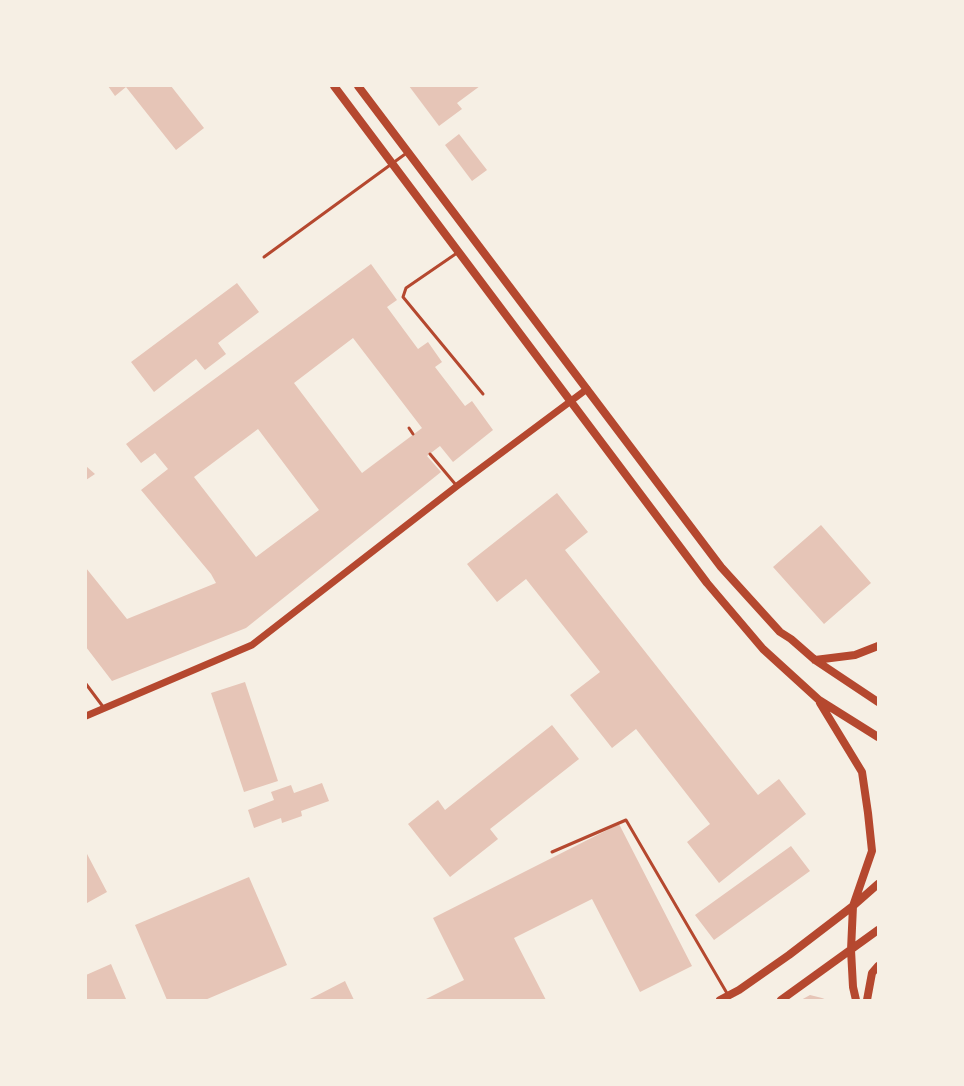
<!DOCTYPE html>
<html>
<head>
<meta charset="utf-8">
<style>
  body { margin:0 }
  #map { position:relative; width:964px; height:1086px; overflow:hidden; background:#f6efe4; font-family:Commissioner,sans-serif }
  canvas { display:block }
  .frame { position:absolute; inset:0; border:87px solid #f6efe4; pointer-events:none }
</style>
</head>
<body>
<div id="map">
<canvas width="964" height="1086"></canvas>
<div class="frame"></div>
</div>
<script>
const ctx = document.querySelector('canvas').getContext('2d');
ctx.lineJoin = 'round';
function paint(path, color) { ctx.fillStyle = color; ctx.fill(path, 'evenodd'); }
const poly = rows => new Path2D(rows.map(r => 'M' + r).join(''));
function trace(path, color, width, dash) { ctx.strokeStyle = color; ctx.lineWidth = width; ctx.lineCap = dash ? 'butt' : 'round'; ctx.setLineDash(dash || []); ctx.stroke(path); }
const building = poly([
  [108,86,171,86,204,128,176,150,126,87,115,96],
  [409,86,480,86,457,103,462,109,439,126],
  [459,134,487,170,472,181,445,145],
  [371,264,397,300,387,307,418,349,428,342,442,362,435,367,465,406,472,401,493,430,453,462,440,446,427,456,441,472,246,628,112,681,86,647,86,568,127,619,216,583,211,574,141,490,168,469,155,453,141,463,126,444],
  [353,338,422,428,362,473,294,383],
  [258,429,319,510,256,557,194,477],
  [237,283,259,312,218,343,226,354,205,370,196,359,154,392,131,362],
  [86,466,95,474,86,480],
  [557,493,588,532,565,550,758,795,779,779,806,814,719,883,687,842,710,824,636,729,612,748,570,695,600,672,526,579,497,602,467,564],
  [821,525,871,583,824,624,773,567],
  [245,682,278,781,244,792,211,693],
  [552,725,579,759,490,829,498,839,450,877,408,824,438,800,445,810],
  [322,783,329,801,301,811,302,816,282,823,281,818,254,828,248,810,274,800,271,792,291,785,294,793],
  [619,824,692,966,640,992,592,899,514,938,546,1000,424,1000,464,980,433,918],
  [791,846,810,871,714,940,695,915],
  [86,852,107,892,87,903,86,901],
  [249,877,287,965,205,1000,167,1000,135,925],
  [111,964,126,999,86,1000,86,975],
  [345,981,354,1000,308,1000],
  [810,995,822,998,827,1000,801,1000]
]);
const service = poly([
  [457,253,406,288,403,297,483,394],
  [264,257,408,152],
  [409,428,413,434],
  [430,454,456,485],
  [86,684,104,708],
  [552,852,626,820,728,995]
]);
const tertiary = poly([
  [86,716,252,645,457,486,587,389]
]);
const secondary = poly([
  [334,86,707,583,763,649,819,700,878,737],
  [358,86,721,567,780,632,791,639,815,660,878,702],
  [815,660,855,655,878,646],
  [820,703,862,772,868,813,872,851,853,906,851,950,853,987,856,1000],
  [720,1000,739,990,789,955,853,906,878,884],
  [781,1000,878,930],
  [867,1000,872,973,878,966]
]);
paint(building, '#e6c5b7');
trace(service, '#b5482f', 3);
trace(tertiary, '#b5482f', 7);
trace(secondary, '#b5482f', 8);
</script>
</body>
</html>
